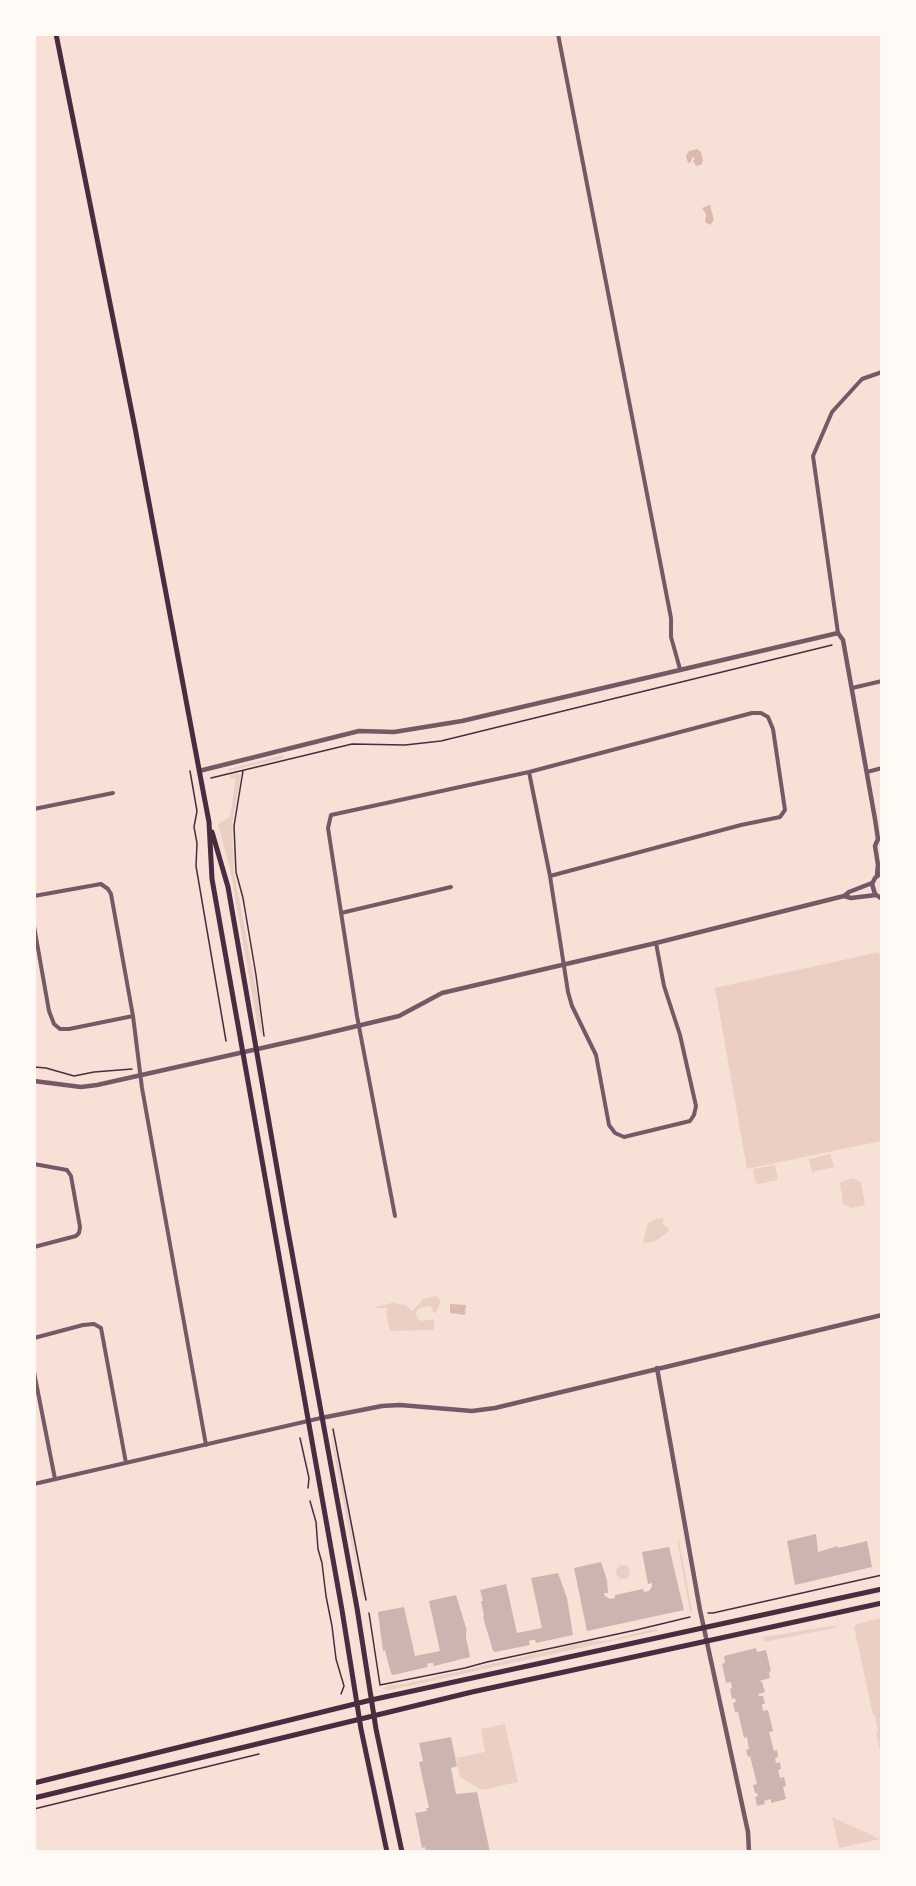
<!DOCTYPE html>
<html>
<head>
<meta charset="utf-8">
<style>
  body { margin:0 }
  #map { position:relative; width:916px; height:1886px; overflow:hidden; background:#f7e1d7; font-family:"Open Sans",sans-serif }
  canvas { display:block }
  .frame { position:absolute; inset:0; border:36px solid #fffaf5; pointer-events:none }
</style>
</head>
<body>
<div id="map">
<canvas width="916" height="1886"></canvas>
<div class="frame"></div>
</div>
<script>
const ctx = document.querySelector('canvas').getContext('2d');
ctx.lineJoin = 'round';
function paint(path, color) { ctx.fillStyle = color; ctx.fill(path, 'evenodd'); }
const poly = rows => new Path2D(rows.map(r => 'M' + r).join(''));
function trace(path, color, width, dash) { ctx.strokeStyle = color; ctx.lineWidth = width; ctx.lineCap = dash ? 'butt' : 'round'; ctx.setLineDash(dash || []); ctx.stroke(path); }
const green = poly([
  [283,755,284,758,229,771,229,769],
  [237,773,241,775,232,824,234,871,259,1005,262,1036,258,1028,231,874,218,824,230,817,235,782,235,778,230,779,230,775],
  [879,952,882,965,881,1141,747,1169,715,988],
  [830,1154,834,1167,812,1172,809,1159],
  [775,1165,778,1180,758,1184,755,1181,753,1169],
  [852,1178,861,1182,865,1205,852,1208,843,1204,840,1183],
  [657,1218,664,1219,662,1224,667,1227,669,1231,654,1242,643,1243,648,1223],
  [436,1296,441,1301,436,1313,432,1311,433,1308,428,1306,418,1309,416,1313,417,1318,421,1321,434,1319,434,1330,390,1331,386,1312,388,1308,372,1308,395,1302,396,1304,405,1305,412,1311,423,1299],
  [331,1431,342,1477,358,1571,364,1595,363,1597,361,1592,333,1449],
  [677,1539,679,1540,692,1611,690,1612],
  '616 1572a7 7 0 1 1 14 0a7 7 0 1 1-14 0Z',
  [881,1618,882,1618,881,1757,876,1732,878,1731,875,1715,873,1715,854,1627,857,1624],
  [832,1626,839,1627,764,1642,763,1637],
  [657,1628,657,1631,390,1690,382,1689,389,1685,404,1684,591,1641,605,1641],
  [505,1724,518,1782,482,1790,460,1777,456,1758,485,1752,481,1729],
  [832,1817,880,1839,839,1848]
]);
const water = poly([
  [697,149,701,152,703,161,701,165,696,166,693,161,695,158,692,157,691,162,688,163,686,156,689,151],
  [710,205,714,220,710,225,705,222,706,214,702,208],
  [450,1304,466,1305,465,1315,450,1313]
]);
const building = poly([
  [816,1534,818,1552,838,1546,838,1548,867,1541,872,1567,795,1585,787,1541],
  [669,1547,684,1610,587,1631,574,1568,601,1562,607,1580,608,1593,604,1593,605,1596,610,1599,615,1598,615,1595,643,1589,644,1592,649,1591,652,1586,652,1583,648,1584,642,1552],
  [558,1573,567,1598,573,1635,536,1643,535,1640,532,1640,529,1641,530,1645,495,1652,493,1651,483,1617,484,1616,481,1601,483,1601,480,1590,506,1584,517,1633,542,1628,531,1578],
  [456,1595,467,1631,466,1631,466,1637,470,1657,434,1666,433,1663,430,1663,427,1664,428,1667,393,1675,391,1673,386,1655,385,1650,383,1651,378,1612,404,1607,415,1656,440,1651,429,1601],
  [756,1648,757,1652,766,1650,771,1671,769,1672,770,1678,759,1681,762,1682,765,1692,758,1694,759,1696,763,1696,765,1704,762,1704,763,1711,768,1710,773,1731,769,1732,774,1751,777,1750,778,1757,775,1758,776,1763,780,1762,781,1769,778,1770,780,1778,784,1777,786,1786,783,1787,786,1799,771,1803,771,1799,764,1801,765,1804,757,1806,755,1797,758,1796,757,1793,755,1793,753,1785,757,1784,750,1756,748,1757,746,1750,749,1749,747,1737,744,1738,738,1712,735,1712,733,1703,736,1702,735,1698,732,1699,730,1689,732,1688,731,1682,726,1683,722,1664,725,1663,724,1656],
  [451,1737,457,1766,451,1768,456,1794,477,1792,490,1852,426,1852,425,1847,422,1848,415,1813,427,1811,426,1808,429,1808,419,1762,423,1761,419,1743]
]);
const path = poly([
  [190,771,197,811,194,827,197,843,196,866,226,1041],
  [243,771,234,826,236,872,243,898,256,975,264,1036],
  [211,778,352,744,405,745,441,741,832,645],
  [34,1067,46,1068,74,1076,94,1072,132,1069],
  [333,1429,366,1600],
  [300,1438,309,1478,308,1488],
  [310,1501,316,1522,318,1549,322,1563,326,1596,332,1626,336,1659,344,1686,341,1694],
  [369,1613,380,1685,465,1668,487,1662,636,1630,690,1617],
  [708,1613,713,1613,882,1575],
  [34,1809,259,1754]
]);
const minor = poly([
  [558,34,671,618,671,637,680,669],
  [838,633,813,456,832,412,862,379,882,372],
  [852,688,882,681],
  [529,772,550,876,568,992,572,1006,596,1055,609,1125,615,1133,624,1137,690,1121,694,1115,696,1106,680,1035,664,986,656,943],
  [867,772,882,768],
  [34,809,113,793],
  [34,896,101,884,108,889,111,894,133,1016,142,1088,206,1445],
  [341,913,451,887],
  [34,926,49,1011,54,1024,60,1029,69,1029,133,1016],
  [34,1164,67,1170,71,1176,80,1227,79,1233,76,1236,34,1247],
  [395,1216,357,1016,328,828,331,815,529,772,752,713,761,713,768,717,773,729,785,810,780,817,741,825,550,876],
  [34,1338,83,1325,94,1324,101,1328,126,1463],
  [34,1372,55,1479],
  [34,1484,321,1418]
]);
const tertiary = poly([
  [199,771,359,731,394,732,462,721,838,633,843,640,875,819,878,839,875,846,878,865,877,875],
  [882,872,875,878,872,884,875,894,882,899],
  [844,896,851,898,876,895],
  [34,1081,81,1087,97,1085,311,1037,399,1016,442,993,656,943,844,896,849,892,872,883],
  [657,1368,700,1610,748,1832,749,1852],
  [321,1418,382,1406,400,1405,472,1411,495,1408,882,1315]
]);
const secondary = poly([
  [56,34,135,428,201,780,209,822,212,879,342,1610,361,1729,387,1852],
  [212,832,228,887,286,1220,357,1608,376,1729,402,1852],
  [34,1783,371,1700,882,1589],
  [34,1798,472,1692,882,1603]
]);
paint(green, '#ebcfc5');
paint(water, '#dcb8b0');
paint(building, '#ccb4b1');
trace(path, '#4a2c40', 1.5);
trace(minor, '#755966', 4);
trace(tertiary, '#755966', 4.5);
trace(secondary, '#4a2c40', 5);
</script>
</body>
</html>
